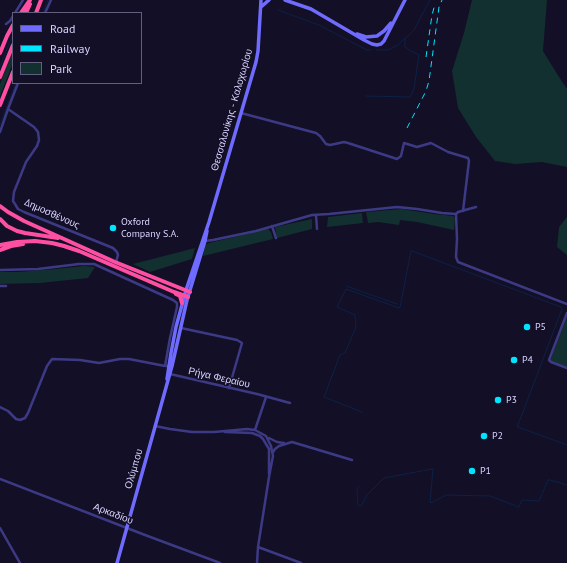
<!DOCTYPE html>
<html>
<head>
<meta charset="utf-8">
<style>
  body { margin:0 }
  #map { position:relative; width:567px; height:563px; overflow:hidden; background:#130f26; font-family:"PT Sans",sans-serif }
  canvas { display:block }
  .legend { position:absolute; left:12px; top:12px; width:130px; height:72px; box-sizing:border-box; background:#130f26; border:1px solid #625e7d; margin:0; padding:5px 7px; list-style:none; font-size:12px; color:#d9d4ff }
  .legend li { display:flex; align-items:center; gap:8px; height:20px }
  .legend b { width:20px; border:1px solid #625e7d }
</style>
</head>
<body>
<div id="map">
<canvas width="567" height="563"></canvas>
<ul class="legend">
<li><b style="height:5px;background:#6f6bff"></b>Road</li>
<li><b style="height:5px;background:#00e5ff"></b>Railway</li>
<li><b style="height:11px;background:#12302f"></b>Park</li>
</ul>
</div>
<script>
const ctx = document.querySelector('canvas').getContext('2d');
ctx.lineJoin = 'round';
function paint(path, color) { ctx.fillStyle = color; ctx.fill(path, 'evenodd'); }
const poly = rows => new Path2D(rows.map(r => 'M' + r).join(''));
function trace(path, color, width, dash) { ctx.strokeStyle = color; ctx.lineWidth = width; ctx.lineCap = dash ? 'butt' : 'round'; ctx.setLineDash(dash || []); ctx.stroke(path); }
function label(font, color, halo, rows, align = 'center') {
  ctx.font = font + ' "PT Sans",sans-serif'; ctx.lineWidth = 3; ctx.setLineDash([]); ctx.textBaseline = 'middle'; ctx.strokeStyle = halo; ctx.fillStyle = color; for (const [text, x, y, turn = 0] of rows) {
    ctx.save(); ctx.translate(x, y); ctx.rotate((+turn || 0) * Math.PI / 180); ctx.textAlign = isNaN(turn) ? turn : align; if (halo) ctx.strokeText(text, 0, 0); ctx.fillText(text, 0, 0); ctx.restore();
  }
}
const green = poly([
  [472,0,547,0,543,51,559,77,567,89,567,167,542,162,515,164,495,161,476,137,458,108,452,71,464,33],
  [13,50,13,63,0,96,0,84],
  [402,209,434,214,453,216,455,218,454,230,417,222,400,220,399,225,378,222,368,223,366,212],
  [362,213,363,223,327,227,328,217],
  [567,217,567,255,557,247,559,227],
  [312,219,312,229,277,238,275,227],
  [268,229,271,232,273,239,203,256,205,245,209,243],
  [195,248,192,259,150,272,133,264],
  [84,266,95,267,88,278,40,283,0,284,0,272,18,272,55,269],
  [567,317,567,368,550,361]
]);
const stream = poly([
  [278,10,319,25,367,50,371,50],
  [43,13,48,0],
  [376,50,388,50,398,45,414,30,430,0],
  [0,67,13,34],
  [366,96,410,97,414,89,419,55,411,51,405,47,405,38],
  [0,125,16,83],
  [346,286,397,304],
  [362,412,324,397,340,355,345,353,356,327,355,315,337,307,346,289,399,308,400,307,411,251,412,251,561,307,562,309,518,425,518,427,567,445],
  [359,486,357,489,358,505,361,506,367,495,384,478,432,469,433,469,430,502,431,503,446,495,490,496,519,507,522,500,539,501,548,480,550,480,567,485]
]);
const street = poly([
  [15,13,23,0],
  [45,13,51,0],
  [6,24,10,21,13,16],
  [18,83,8,109,34,127,38,132,39,140,37,146,26,162,14,192,13,201,15,204,18,209,24,212,113,248,117,252,118,255,116,262],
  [241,113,316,133,320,136,326,144,330,145,344,142,348,143,397,159,401,156,404,143,417,147,431,143,448,152,468,158,469,161,463,211],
  [0,132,8,109],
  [456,214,457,239,456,257,458,262,567,304],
  [316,215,317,229],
  [272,226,276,238],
  [205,241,213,240,256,231,312,215,329,214,397,207,417,209,442,213,456,214,458,212,476,207],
  [0,270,38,269,79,264,94,264,173,300,177,303,177,307,170,338,165,366,170,366],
  [0,286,6,286],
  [567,313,549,360,551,362,567,368],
  [181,328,237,340,242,343,229,388],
  [170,374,257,394,290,403],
  [0,407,8,411,16,419,20,420,25,418,28,413,47,366,52,359,80,360,99,363,120,359,129,359,165,366],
  [155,426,170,429,192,432,214,432],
  [255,430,266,397],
  [214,432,247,429,255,430,266,436,271,446,273,456,269,477,258,547,257,563],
  [225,432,252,433,260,436,263,439,269,449,269,474],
  [269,438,277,442,284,443],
  [273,452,275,449,279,446,292,442,352,460],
  [0,479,145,535,220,563],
  [0,528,20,563],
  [258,547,301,563]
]);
const secondary = poly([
  [285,0,311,9,364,40,372,44,377,45,381,44,384,41,405,0],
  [261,7,269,0],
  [357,34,366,37,377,36,384,31,391,23],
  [167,379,171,353,176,327,186,290,209,222,256,62,258,51,261,0],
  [117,563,172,366,187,300,205,241,207,231]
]);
const highway = poly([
  [21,13,30,0],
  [26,13,30,4],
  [36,13,41,0],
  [0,53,7,36,13,25],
  [0,77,13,45],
  [0,105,13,72],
  [0,206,8,212,24,221,115,262,190,292],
  [0,219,7,226,17,231,25,233,58,238],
  [0,245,17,242,35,241,52,243,64,246,79,251,174,292,188,297],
  [0,250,11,246,23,244],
  [176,294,180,296,182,303]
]);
const rail = poly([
  [426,57,432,15,435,4],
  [407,128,426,91,429,81,439,7,442,0]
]);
const markers = [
  [113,228,4,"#00e5ff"],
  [527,327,4,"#00e5ff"],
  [514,360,4,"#00e5ff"],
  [498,400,4,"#00e5ff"],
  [484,436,4,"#00e5ff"],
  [472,471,4,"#00e5ff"]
];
const streetNames = [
  ["Θεσσαλονίκης - Καλοχωρίου",232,110,-74],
  ["Δημοσθένους",52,214,24],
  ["Ρήγα Φεραίου",219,378,13],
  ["Ολύμπου",134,469,-74],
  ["Αρκαδίου",113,514,21]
];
const poiNames = [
  ["Oxford",121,222],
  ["Company S.A.",121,234],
  ["P5",535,327],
  ["P4",522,360],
  ["P3",506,400],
  ["P2",492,436],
  ["P1",480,471]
];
paint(green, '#12302f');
trace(stream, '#0c2248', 1);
trace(street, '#3d3a85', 2.5);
trace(secondary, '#6f6bff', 3.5);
trace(highway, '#ff4fa3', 4);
trace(rail, '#00e5ff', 1, [6, 5]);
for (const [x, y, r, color] of markers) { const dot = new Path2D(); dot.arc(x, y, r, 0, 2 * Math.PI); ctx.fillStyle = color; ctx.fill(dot); trace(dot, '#130f26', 1.5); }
label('10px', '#d9d4ff', '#130f26', streetNames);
label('10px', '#d9d4ff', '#130f26', poiNames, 'left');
</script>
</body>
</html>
